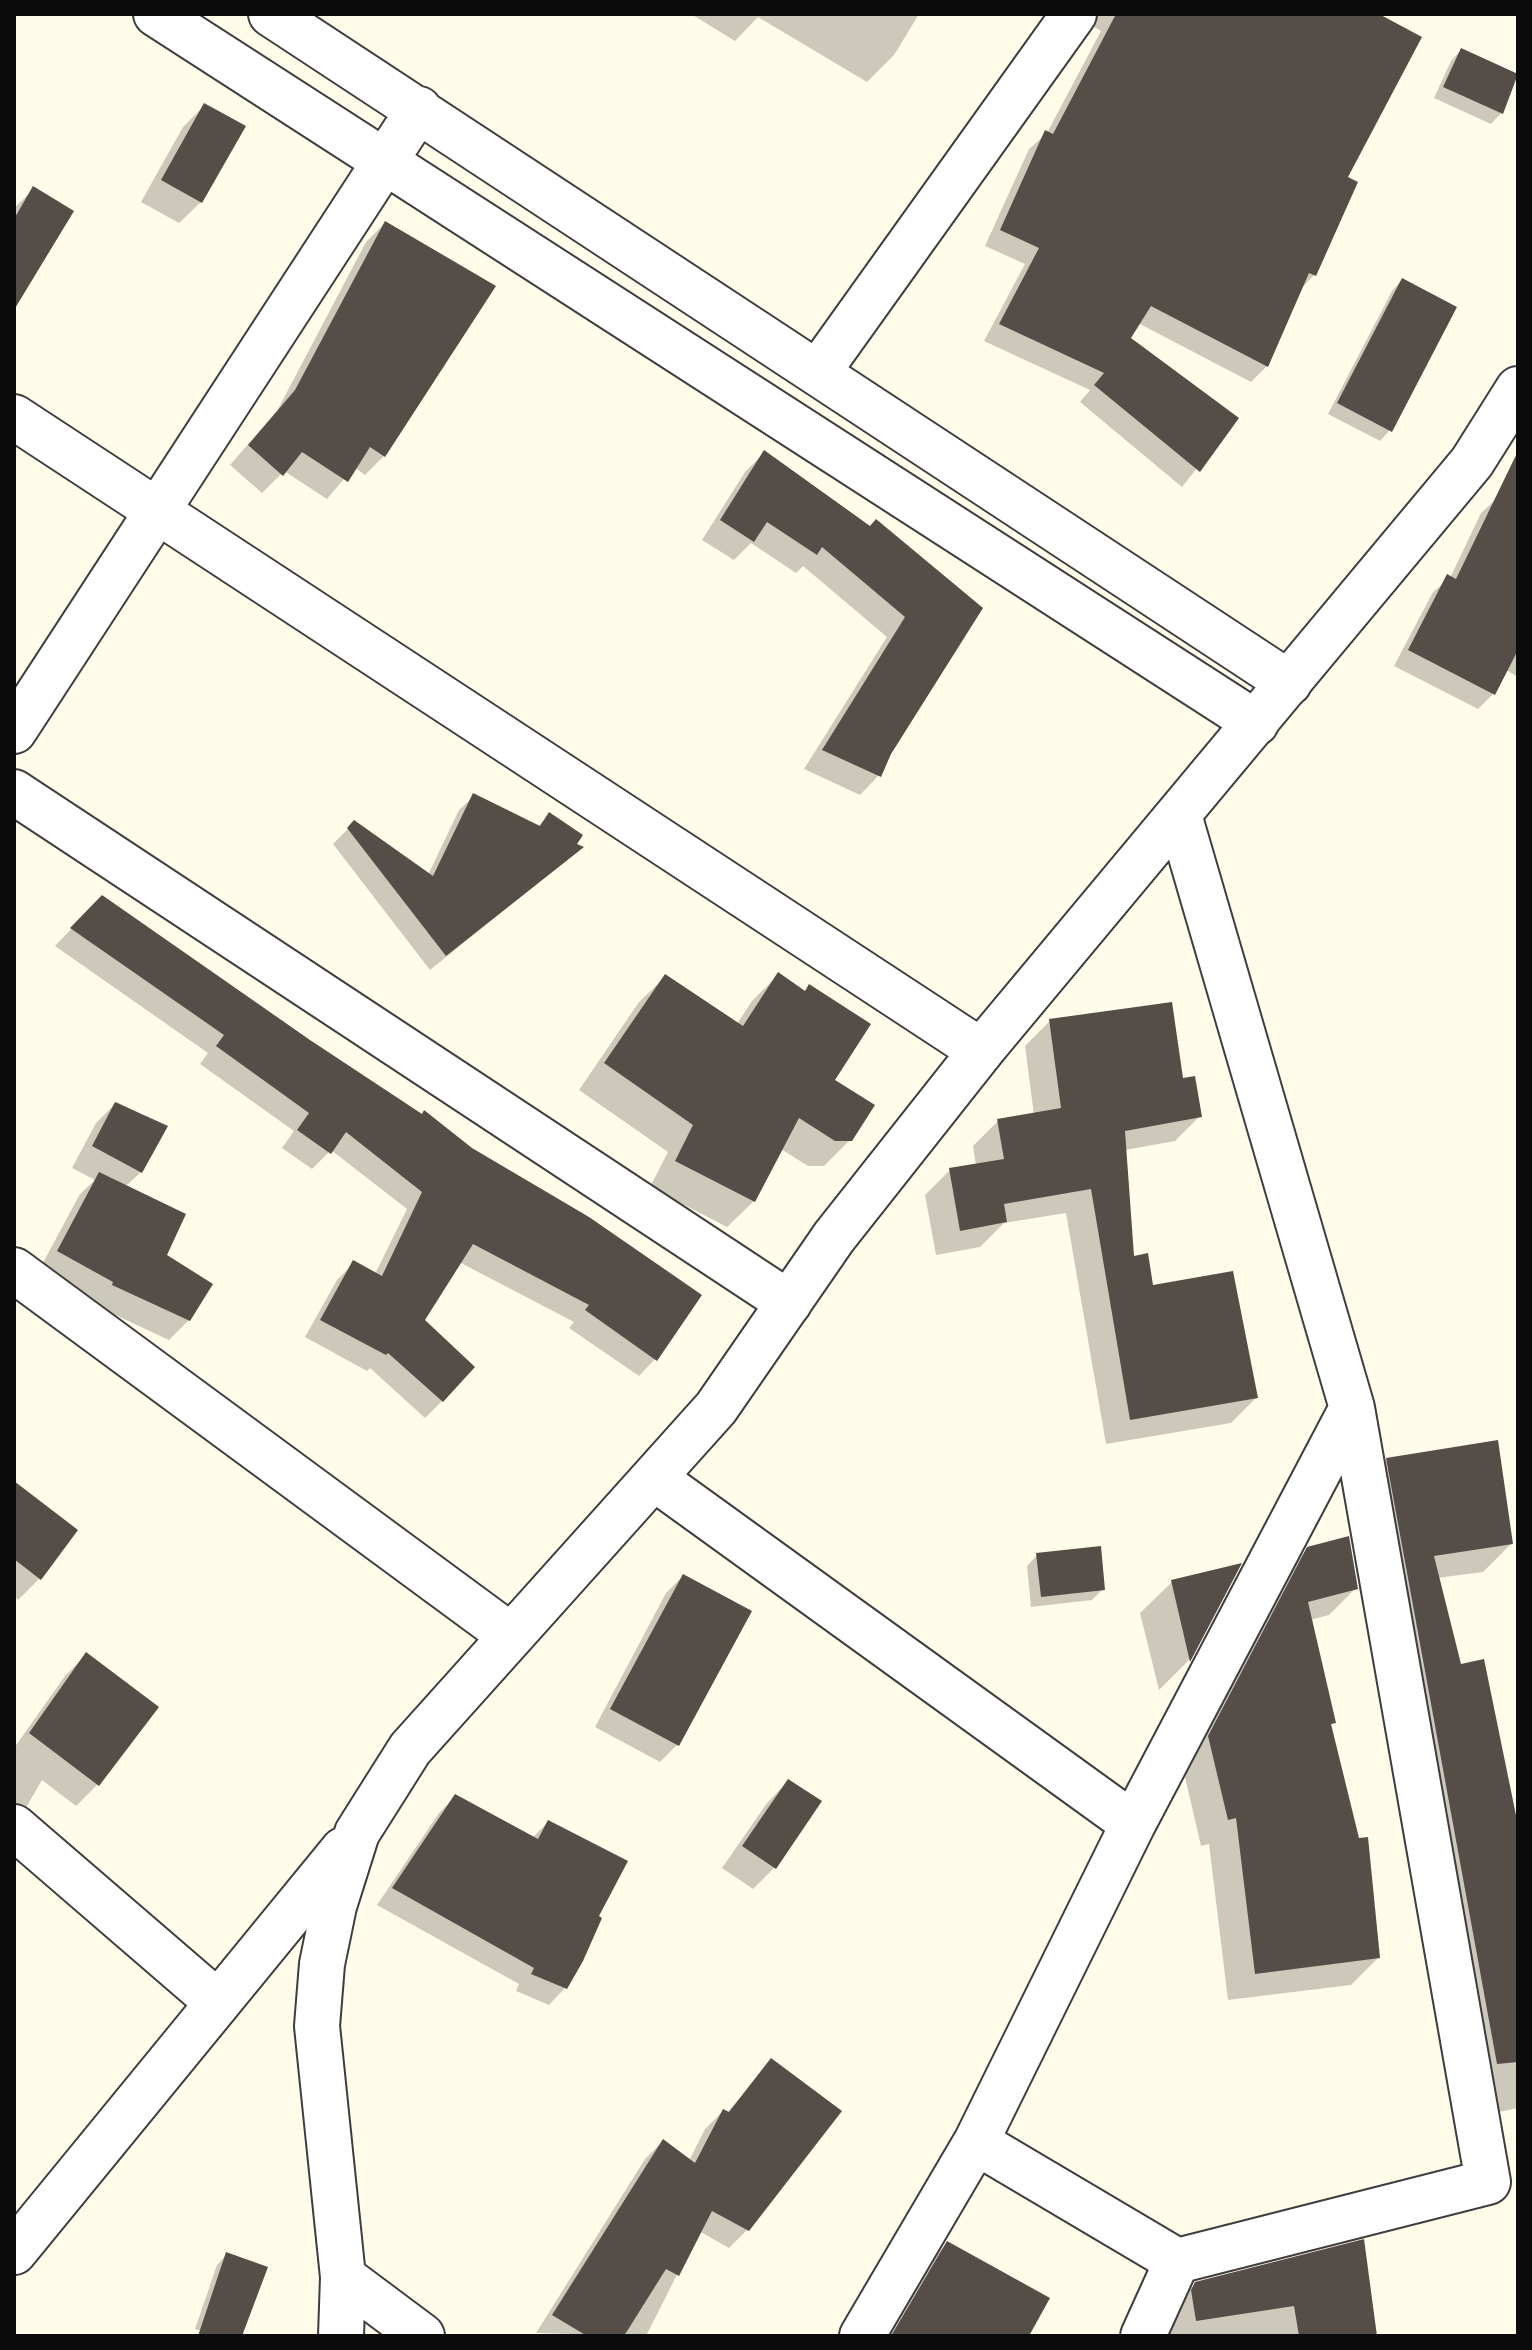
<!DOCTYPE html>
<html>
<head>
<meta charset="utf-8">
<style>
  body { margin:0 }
  #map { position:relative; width:1532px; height:2350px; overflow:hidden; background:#fffcea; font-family:"Roboto Serif",serif }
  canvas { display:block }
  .frame { position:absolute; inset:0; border:16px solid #0b0b0b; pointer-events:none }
</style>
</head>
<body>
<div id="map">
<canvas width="1532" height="2350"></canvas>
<div class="frame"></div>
</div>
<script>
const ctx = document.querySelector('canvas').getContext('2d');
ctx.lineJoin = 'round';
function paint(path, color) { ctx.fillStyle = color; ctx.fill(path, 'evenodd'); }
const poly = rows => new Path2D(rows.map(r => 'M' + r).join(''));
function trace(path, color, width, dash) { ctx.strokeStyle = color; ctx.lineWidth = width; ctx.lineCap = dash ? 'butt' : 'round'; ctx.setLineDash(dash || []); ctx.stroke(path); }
const shadow = poly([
  [691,14,919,14,894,55,867,82,758,17,735,41],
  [1094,14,1375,14,1346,178,1314,275,1301,289,1267,366,1251,382,1138,323,1128,339,1237,418,1182,487,1080,402,1090,390,984,341,1025,264,985,246,1029,149,1047,133,1101,31,1089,24],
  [1461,50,1517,76,1501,113,1491,124,1434,98,1451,61],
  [205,105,201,202,179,223,141,202,183,127],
  [34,189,14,295,14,208],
  [385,223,384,456,365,475,354,467,327,499,284,471,262,493,230,465,277,411,366,242],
  [1402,280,1390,430,1380,441,1328,414,1392,291],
  [764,453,980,609,890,753,879,775,860,795,804,769,887,637,803,566,796,573,751,543,734,560,702,540,745,472],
  [1497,498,1518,509,1518,677,1506,670,1493,694,1478,709,1394,666,1433,592,1450,578,1481,513],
  [474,796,537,827,549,815,581,848,430,970,333,844,355,822,428,875,459,810],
  [102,897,655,1359,639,1376,569,1328,574,1322,459,1262,422,1320,442,1401,425,1418,370,1368,367,1371,305,1337,337,1280,354,1263,375,1274,407,1209,331,1150,312,1169,282,1148,294,1131,200,1064,208,1053,55,946],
  [778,975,804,992,809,987,851,1139,824,1166,808,1166,781,1149,754,1201,727,1227,650,1187,668,1152,579,1090,639,1002,666,976,737,1024,752,1001],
  [1050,1021,1182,1080,1200,1116,1175,1141,1125,1150,1132,1258,1152,1287,1256,1398,1231,1423,1106,1444,1066,1213,1004,1223,980,1247,936,1255,925,1195,950,1170,976,1165,973,1146,998,1121,1034,1115,1025,1046],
  [117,1102,165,1127,141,1172,125,1187,165,1256,189,1320,169,1340,94,1305,38,1272,80,1194,95,1180,72,1168,96,1123],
  [1387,1460,1511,1544,1483,1572,1437,1578,1459,1667,1518,1843,1518,2108,1475,2117,1359,1487],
  [14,1486,40,1578,18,1600,14,1596],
  [1308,1549,1356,1588,1329,1615,1310,1620,1334,1722,1330,1726,1378,1958,1351,1985,1228,2000,1209,1844,1201,1846,1182,1764,1281,1576],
  [1037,1555,1103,1589,1092,1600,1031,1607,1027,1566],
  [1239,1566,1188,1661,1159,1690,1140,1613,1172,1582],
  [683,1576,749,1612,677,1745,660,1762,595,1727,666,1593],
  [86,1655,157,1707,97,1785,76,1806,42,1780,27,1806,14,1819,14,1748,65,1676],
  [788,1781,819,1802,774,1868,753,1889,722,1868,767,1803],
  [455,1797,532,1838,548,1822,596,1917,565,1988,549,2005,516,1991,519,1984,377,1905,439,1813],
  [771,2061,839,2112,747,2230,729,2248,699,2231,646,2336,536,2333,645,2159,663,2141,689,2161,705,2129,723,2111,727,2113],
  [1362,2242,1375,2336,1166,2336,1167,2313,1196,2284],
  [947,2244,1027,2336,884,2336,926,2264],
  [227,2254,238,2336,214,2336,195,2329,217,2265]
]);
const building = poly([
  [1116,14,1379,14,1422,37,1348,177,1358,182,1316,276,1309,273,1268,367,1151,306,1131,338,1239,418,1200,472,1094,385,1104,373,999,324,1039,248,1000,230,1045,130,1053,134],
  [1461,48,1518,74,1503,114,1443,87],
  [204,103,246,126,202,203,161,180],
  [33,186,74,211,14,310,14,219],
  [385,221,496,286,385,457,370,447,348,482,302,452,283,476,248,445,295,390],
  [1402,278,1457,307,1392,432,1337,403],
  [764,450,870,526,876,519,983,608,891,754,881,777,822,750,905,617,822,547,817,555,767,522,754,542,720,520],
  [1518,451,1518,650,1495,695,1408,650,1447,574,1456,579],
  [473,793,540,826,549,812,583,835,577,844,584,847,446,956,347,828,354,820,433,876],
  [102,895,310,1040,422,1114,424,1110,472,1148,589,1217,702,1295,657,1361,585,1310,589,1305,473,1244,425,1320,475,1367,443,1402,388,1353,386,1355,320,1320,353,1260,382,1276,422,1192,346,1132,331,1154,297,1130,309,1113,216,1046,224,1035,70,928],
  [778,972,805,991,809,984,871,1024,835,1080,875,1105,852,1141,835,1141,799,1118,755,1202,675,1161,693,1125,604,1063,665,974,743,1026],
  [1172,1002,1183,1078,1195,1076,1202,1117,1125,1131,1134,1256,1148,1253,1153,1285,1233,1271,1258,1398,1130,1420,1091,1189,1004,1204,1007,1222,960,1231,949,1168,1004,1159,997,1119,1061,1108,1049,1019],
  [115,1102,168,1126,142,1173,92,1146],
  [99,1172,186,1214,167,1255,213,1284,190,1321,112,1285,113,1282,57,1251],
  [1498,1440,1513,1544,1434,1556,1461,1664,1484,1659,1518,1825,1518,2062,1497,2064,1386,1458],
  [14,1481,78,1530,41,1580,14,1559],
  [1349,1536,1358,1589,1308,1602,1336,1723,1331,1724,1359,1838,1368,1837,1380,1958,1255,1974,1236,1818,1228,1820,1208,1736,1307,1547],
  [1101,1546,1105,1590,1041,1597,1036,1553],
  [1242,1563,1190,1662,1171,1580],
  [683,1574,752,1611,679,1746,610,1709],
  [86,1652,159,1707,99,1786,29,1733],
  [788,1779,822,1801,776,1869,742,1846],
  [455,1794,538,1839,548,1820,628,1861,599,1916,602,1918,583,1961,567,1989,531,1974,534,1968,392,1888],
  [771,2058,842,2111,749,2231,712,2211,679,2276,666,2269,624,2336,587,2336,552,2315,663,2139,695,2163,723,2109,729,2112],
  [1364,2239,1377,2336,1299,2336,1294,2306,1196,2321,1191,2290,1195,2282],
  [947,2241,1050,2298,1029,2336,891,2336],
  [226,2252,268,2267,242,2336,198,2336]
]);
const minor = poly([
  [156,14,1256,723],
  [271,14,1289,683],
  [818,372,1074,14],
  [14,417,981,1051],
  [14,731,419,109],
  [14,792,789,1303],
  [14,1270,511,1636],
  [654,1478,1133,1824],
  [14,1827,217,2002],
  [976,2142,1177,2261,1488,2182,1352,1408,1179,815],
  [343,2277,422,2336],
  [862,2336,976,2142,1133,1824,1352,1408],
  [1143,2336,1177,2261]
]);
const tertiary = poly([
  [14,2252,343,1850],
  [341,2336,343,2277,317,2026,322,1964,334,1906,357,1833,410,1749,716,1408,834,1237,981,1051,1472,462,1518,389]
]);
paint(shadow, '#0003');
paint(building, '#554d47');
trace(minor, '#3e3e3e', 48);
trace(tertiary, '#3e3e3e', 48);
trace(minor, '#fff', 44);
trace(tertiary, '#fff', 44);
</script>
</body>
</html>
